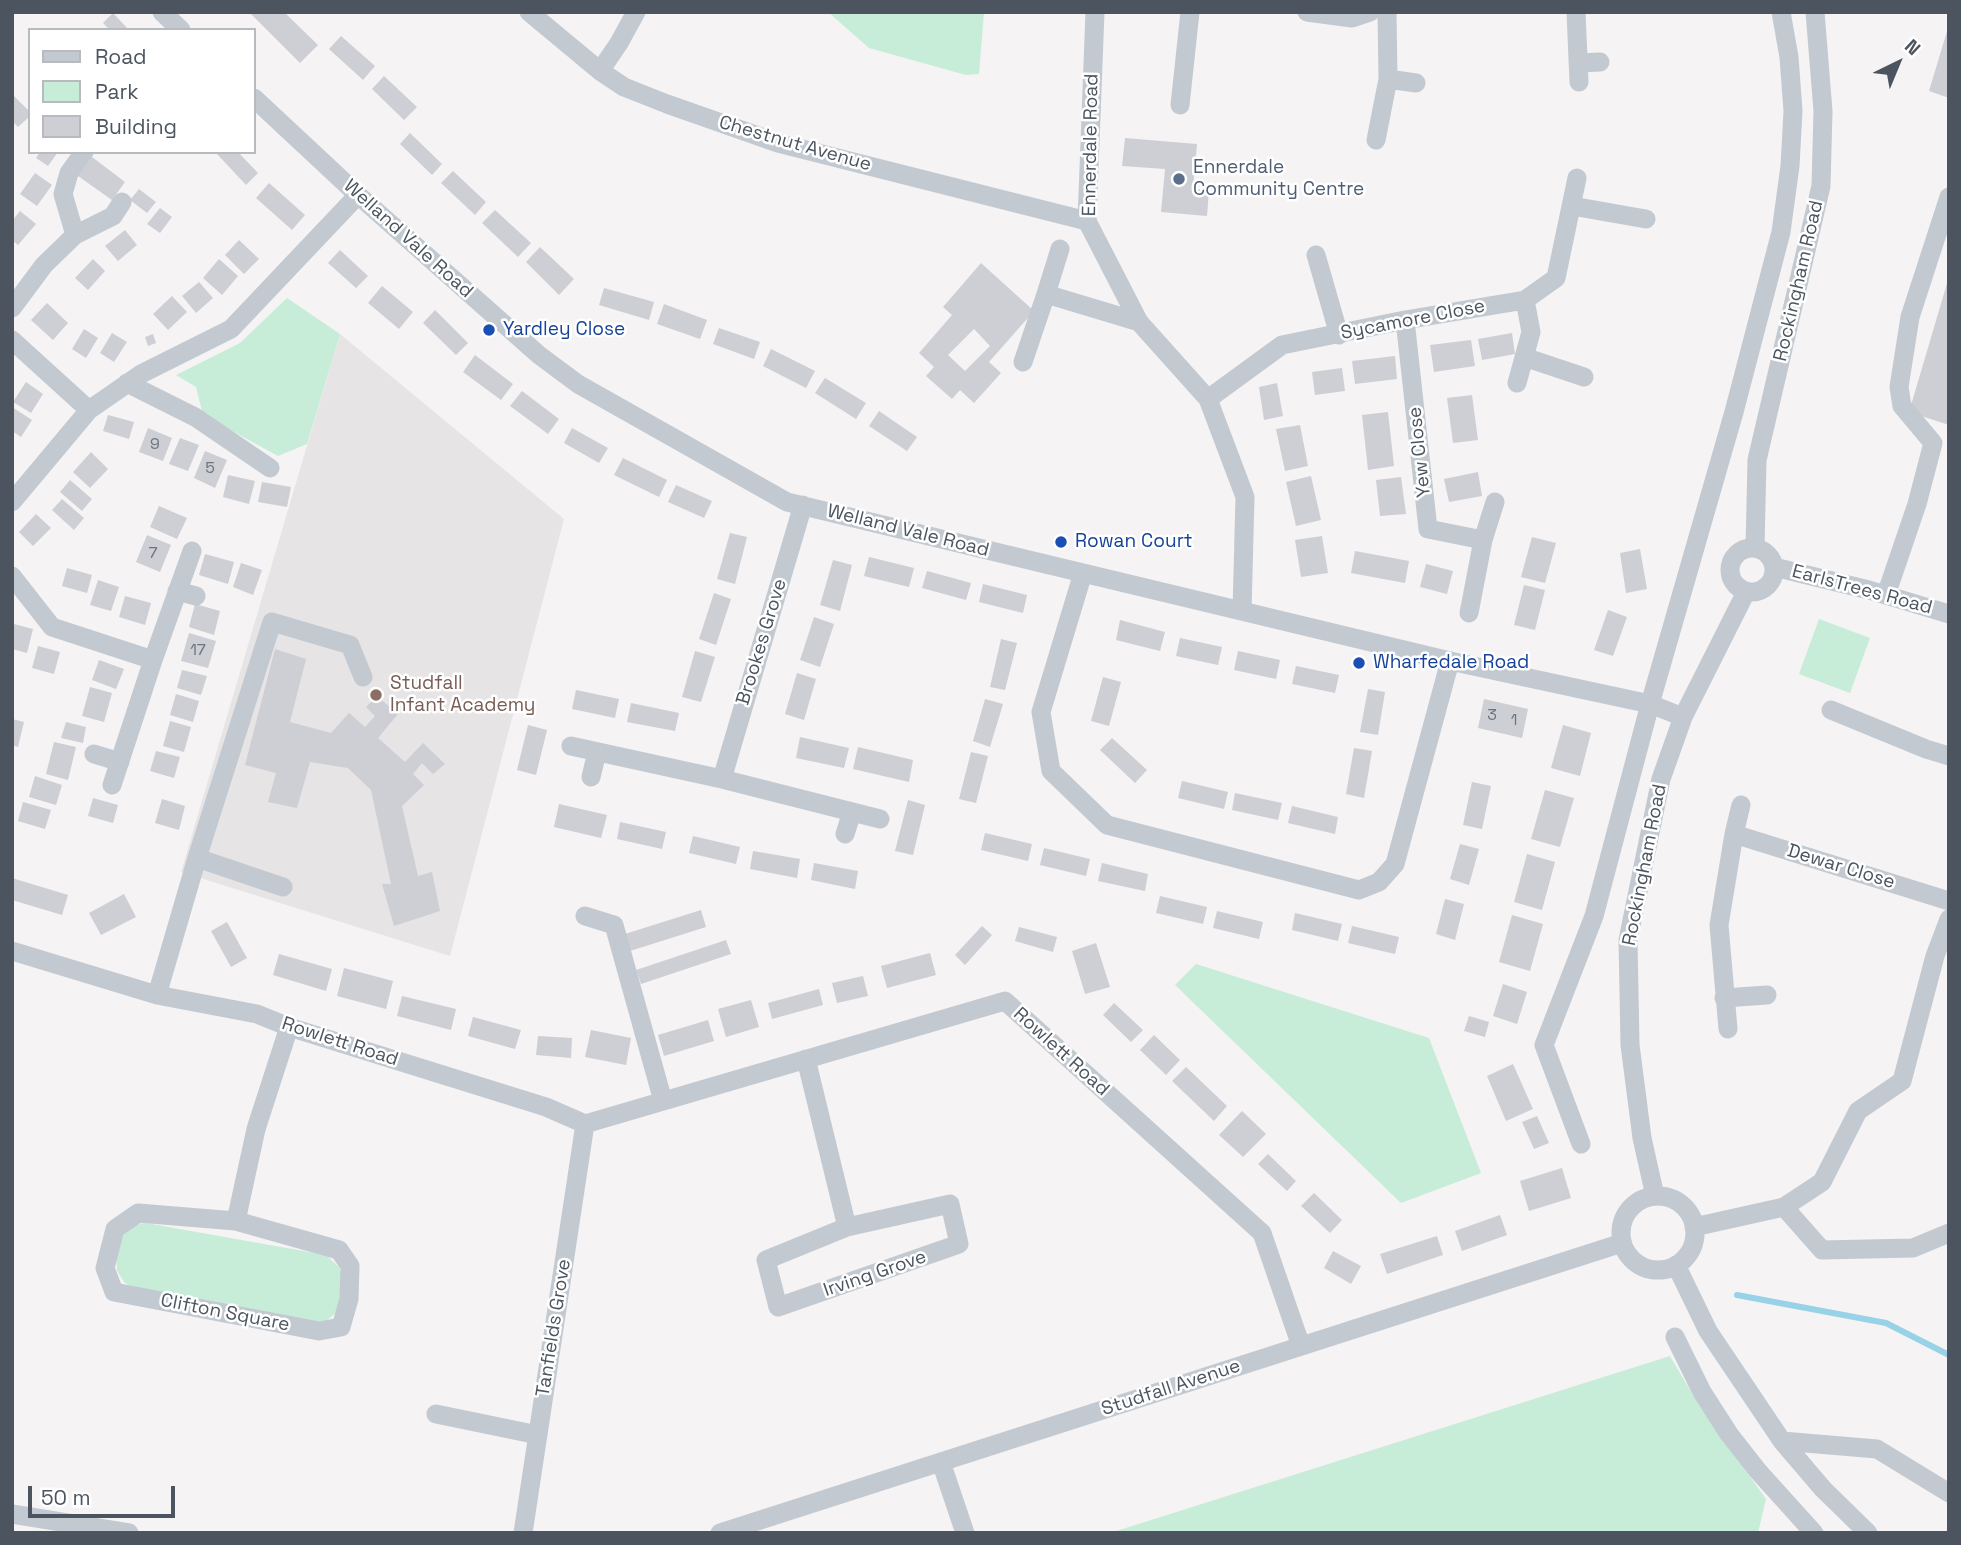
<!DOCTYPE html>
<html>
<head>
<meta charset="utf-8">
<style>
  body { margin:0 }
  #map { position:relative; width:1961px; height:1545px; overflow:hidden; background:#f5f3f3; font-family:"Space Grotesk",sans-serif }
  canvas { display:block }
  .frame { position:absolute; inset:0; border:14px solid #4c555f; pointer-events:none }
  .legend { position:absolute; left:28px; top:28px; width:228px; height:126px; box-sizing:border-box; background:#fff; border:2px solid #b7bbbf; margin:0; padding:9px 12px; list-style:none; font-size:21px; color:#4c555f }
  .legend li { display:flex; align-items:center; gap:14px; height:35px }
  .legend b { width:35px; border:2px solid #b7bbbf }
  .north { position:absolute; left:1863px; top:28px; width:70px; height:70px; -webkit-text-stroke:5px #fff; paint-order:stroke; rotate:43deg; font-size:19px; font-weight:700; line-height:28px; text-align:center; color:#4c555f }
  .north::after { content:''; display:block; margin:auto; width:24px; height:32px; background:#4c555f; clip-path:polygon(50% 0,100% 100%,50% 72%,0 100%) }
  .scale { position:absolute; left:28px; top:1486px; width:147px; height:32px; box-sizing:border-box; border:4px solid #4c555f; border-top:0; padding-left:9px; font-size:21px; line-height:24px; white-space:nowrap; color:#4c555f; -webkit-text-stroke:5px #fff; paint-order:stroke }
</style>
</head>
<body>
<div id="map">
<canvas width="1961" height="1545"></canvas>
<div class="frame"></div>
<ul class="legend">
<li><b style="height:9px;background:#c2c9d0"></b>Road</li>
<li><b style="height:19px;background:#c7edd8"></b>Park</li>
<li><b style="height:19px;background:#cdcfd5"></b>Building</li>
</ul>
<div class="north">N</div>
<div class="scale">50 m</div>
</div>
<script>
const ctx = document.querySelector('canvas').getContext('2d');
ctx.lineJoin = 'round';
function paint(path, color) { ctx.fillStyle = color; ctx.fill(path, 'evenodd'); }
const poly = rows => new Path2D(rows.map(r => 'M' + r).join(''));
function trace(path, color, width, dash) { ctx.strokeStyle = color; ctx.lineWidth = width; ctx.lineCap = dash ? 'butt' : 'round'; ctx.setLineDash(dash || []); ctx.stroke(path); }
function label(font, color, halo, rows, align = 'center') {
  ctx.font = font + ' "Space Grotesk",sans-serif'; ctx.lineWidth = 5; ctx.setLineDash([]); ctx.textBaseline = 'middle'; ctx.strokeStyle = halo; ctx.fillStyle = color; for (const [text, x, y, turn = 0] of rows) {
    ctx.save(); ctx.translate(x, y); ctx.rotate((+turn || 0) * Math.PI / 180); ctx.textAlign = isNaN(turn) ? turn : align; if (halo) ctx.strokeText(text, 0, 0); ctx.fillText(text, 0, 0); ctx.restore();
  }
}
const education = poly([
  [340,334,564,519,450,956,181,872]
]);
const green = poly([
  [828,12,984,12,979,74,966,75,869,48],
  [287,298,340,334,307,444,278,456,203,415,196,387,176,375,240,343],
  [1819,619,1870,638,1850,693,1799,674],
  [1196,964,1429,1038,1481,1173,1401,1203,1175,985],
  [146,1223,326,1255,339,1267,344,1284,336,1313,326,1321,314,1323,139,1291,125,1283,117,1271,116,1251,125,1232,137,1224],
  [1670,1356,1697,1402,1766,1499,1758,1533,1110,1533]
]);
const stream = poly([
  [1737,1295,1886,1323,1949,1355]
]);
const building = poly([
  [249,12,284,12,318,45,300,63],
  [113,13,129,30,110,30,103,23],
  [1948,28,1949,28,1949,98,1929,91],
  [341,36,375,66,363,80,329,49],
  [384,76,417,107,404,120,372,89],
  [12,94,30,112,30,116,18,127,12,121],
  [410,133,442,164,432,175,400,144],
  [1125,138,1197,144,1193,189,1209,190,1207,216,1161,212,1165,169,1122,166],
  [40,152,58,152,48,166,36,158],
  [219,152,238,152,258,173,246,185,217,154],
  [92,157,125,182,112,200,78,176],
  [453,171,486,202,475,215,441,183],
  [35,173,52,185,37,206,20,194],
  [269,183,305,215,292,230,256,198],
  [139,189,156,202,147,213,130,200],
  [160,208,172,217,160,233,147,224],
  [495,210,531,243,518,257,482,223],
  [20,211,36,224,18,245,12,240,12,221],
  [125,230,137,245,118,261,105,246],
  [239,240,259,259,244,274,225,255],
  [540,247,574,279,559,295,526,262],
  [340,250,368,276,356,288,328,263],
  [93,259,105,271,88,290,75,278],
  [219,259,238,276,222,295,203,278],
  [981,263,1034,311,989,362,1001,373,974,403,960,390,952,399,926,376,934,367,919,353,952,315,943,307],
  [974,329,990,346,965,371,948,355],
  [1948,280,1949,280,1949,425,1909,412],
  [199,282,213,298,196,313,182,296],
  [382,286,413,312,399,329,368,303],
  [604,288,654,302,649,320,599,305],
  [172,296,187,312,168,330,153,314],
  [47,303,68,323,53,340,31,320],
  [664,304,707,320,700,339,657,324],
  [435,310,468,343,456,355,423,323],
  [719,328,760,342,754,359,713,344],
  [84,329,98,338,86,358,72,349],
  [112,333,127,342,114,362,100,353],
  [1512,333,1515,354,1482,360,1478,339],
  [153,334,156,343,148,346,145,337],
  [1471,340,1475,366,1434,372,1430,345],
  [771,349,815,371,806,388,763,366],
  [475,355,513,384,501,400,463,372],
  [1395,356,1397,379,1355,384,1352,361],
  [1342,368,1345,391,1315,395,1312,372],
  [825,378,866,403,856,419,815,393],
  [26,382,43,394,31,413,13,402],
  [1277,383,1283,416,1264,420,1259,387],
  [522,391,559,419,548,434,510,406],
  [1472,395,1478,440,1453,443,1447,398],
  [12,407,32,420,21,437,12,431],
  [879,411,917,437,907,451,869,426],
  [1388,412,1394,466,1368,470,1362,415],
  [108,415,134,422,129,439,103,431],
  [1300,425,1308,466,1285,471,1276,429],
  [148,428,172,438,163,461,139,452],
  [572,428,608,448,599,463,564,443],
  [180,438,199,445,188,471,169,464],
  [205,451,227,460,215,488,194,478],
  [91,452,108,469,90,488,73,472],
  [623,458,667,480,659,497,614,475],
  [1478,472,1482,496,1449,502,1444,479],
  [228,475,255,481,249,504,223,497],
  [1311,476,1321,520,1296,526,1286,482],
  [1401,477,1406,514,1380,516,1376,480],
  [70,480,92,499,82,511,60,492],
  [262,482,291,487,287,507,258,502],
  [676,485,712,501,704,518,668,502],
  [62,499,84,518,74,530,52,510],
  [159,506,187,518,177,539,150,527],
  [36,514,51,528,33,546,19,532],
  [730,533,747,537,735,584,717,579],
  [147,535,171,545,160,572,136,562],
  [1322,536,1328,573,1301,577,1295,540],
  [1532,537,1556,543,1545,583,1521,577],
  [1640,549,1647,589,1626,593,1620,553],
  [1355,551,1409,561,1405,583,1351,573],
  [205,554,234,562,228,584,199,575],
  [869,557,914,568,909,587,864,576],
  [833,560,852,565,840,611,820,605],
  [241,563,262,570,253,595,233,587],
  [1426,564,1453,571,1447,594,1420,587],
  [67,568,92,575,87,593,62,586],
  [927,571,971,583,966,600,922,588],
  [98,580,119,587,111,611,90,605],
  [983,584,1027,595,1023,613,979,602],
  [1524,585,1545,590,1535,630,1514,625],
  [714,593,731,599,716,645,699,639],
  [125,596,151,603,145,625,119,617],
  [195,604,220,611,214,635,189,627],
  [1608,610,1627,617,1613,656,1594,650],
  [814,617,834,624,820,667,800,660],
  [1120,620,1165,632,1160,651,1116,640],
  [14,624,33,629,27,653,12,649],
  [189,633,216,641,208,668,181,661],
  [1180,638,1222,647,1218,665,1176,656],
  [1001,639,1017,643,1005,690,990,687],
  [38,646,60,652,54,674,32,668],
  [275,649,306,659,290,722,331,733,349,713,365,727,375,716,366,707,377,696,398,714,378,738,405,762,423,743,445,764,433,774,422,763,413,774,424,785,402,806,418,876,432,872,440,911,394,926,382,884,391,884,371,790,348,768,310,762,297,808,268,802,276,773,245,765],
  [695,651,715,657,701,702,682,697],
  [1238,651,1280,660,1276,679,1234,670],
  [99,660,124,669,116,689,92,680],
  [1296,666,1339,675,1335,693,1292,684],
  [182,670,207,676,201,695,177,688],
  [797,673,816,679,804,720,785,714],
  [1103,677,1121,682,1109,726,1091,721],
  [90,687,112,693,104,722,82,716],
  [1368,689,1385,692,1378,735,1360,732],
  [576,690,619,699,615,718,572,709],
  [176,694,199,701,193,722,170,715],
  [985,699,1003,704,990,747,973,741],
  [1484,699,1528,709,1522,738,1478,728],
  [631,703,679,713,675,731,627,722],
  [12,719,24,722,18,747,12,745],
  [170,721,191,727,184,752,163,746],
  [66,722,86,727,83,743,61,738],
  [528,725,547,730,536,775,517,770],
  [1563,725,1591,733,1580,776,1551,768],
  [800,737,849,748,844,768,796,758],
  [1112,738,1147,770,1135,783,1100,750],
  [54,742,76,747,68,780,46,774],
  [858,747,913,760,909,782,853,769],
  [1354,748,1372,751,1364,798,1346,794],
  [156,751,180,757,174,778,150,771],
  [971,752,988,756,976,803,959,799],
  [35,776,62,785,56,805,29,797],
  [1182,781,1228,792,1224,809,1178,798],
  [1472,782,1491,786,1482,829,1463,825],
  [1545,790,1574,798,1560,847,1531,839],
  [1235,793,1282,803,1278,820,1232,810],
  [93,798,118,805,113,823,88,816],
  [162,799,185,806,179,830,155,823],
  [908,800,925,805,913,855,895,851],
  [23,802,51,810,45,829,18,821],
  [559,804,607,815,601,838,554,827],
  [1292,806,1338,817,1335,834,1288,823],
  [620,822,666,832,662,849,617,839],
  [985,833,1032,844,1028,861,981,850],
  [693,836,740,847,736,864,689,853],
  [1460,844,1479,849,1469,885,1450,879],
  [1044,848,1090,859,1086,876,1040,865],
  [753,851,800,859,797,878,750,869],
  [1527,854,1555,862,1542,910,1514,902],
  [814,863,858,871,855,889,811,880],
  [1102,863,1148,874,1145,891,1098,881],
  [12,878,68,895,62,915,12,900],
  [124,894,136,917,101,935,89,913],
  [1160,896,1207,907,1203,924,1156,913],
  [1445,899,1464,904,1455,940,1436,934],
  [701,910,706,927,630,951,625,934],
  [1217,911,1263,922,1259,939,1213,928],
  [1295,913,1342,924,1338,941,1292,930],
  [1512,915,1543,924,1530,971,1499,962],
  [227,922,247,958,231,967,211,931],
  [982,926,992,935,965,965,955,955],
  [1352,926,1399,937,1395,954,1348,943],
  [1019,927,1057,937,1053,952,1015,941],
  [726,940,731,954,641,984,636,970],
  [1096,943,1110,987,1085,994,1072,951],
  [930,953,936,975,887,988,881,966],
  [279,954,332,969,326,991,273,975],
  [344,968,393,981,386,1009,337,996],
  [863,976,868,996,837,1003,832,983],
  [1503,984,1527,992,1517,1024,1493,1016],
  [819,989,823,1005,772,1019,768,1003],
  [402,996,456,1009,451,1030,397,1016],
  [751,1000,759,1027,726,1037,718,1009],
  [1114,1003,1143,1030,1131,1042,1103,1015],
  [1469,1016,1489,1022,1485,1037,1464,1031],
  [473,1017,521,1030,515,1049,468,1036],
  [708,1020,714,1041,664,1056,658,1035],
  [591,1030,631,1038,626,1065,585,1057],
  [1154,1035,1180,1060,1166,1075,1140,1050],
  [538,1036,572,1038,571,1058,536,1055],
  [1513,1064,1533,1109,1506,1121,1487,1076],
  [1186,1067,1227,1106,1214,1121,1172,1081],
  [1242,1111,1266,1134,1243,1157,1219,1135],
  [1537,1116,1549,1143,1534,1149,1522,1122],
  [1268,1154,1296,1181,1287,1191,1258,1164],
  [1562,1168,1571,1198,1529,1211,1520,1181],
  [1314,1193,1342,1220,1330,1233,1301,1206],
  [1500,1215,1507,1235,1462,1251,1455,1231],
  [1437,1236,1443,1255,1387,1274,1380,1254],
  [1333,1251,1361,1266,1351,1284,1324,1268]
]);
const minor = poly([
  [162,12,181,30],
  [529,12,600,71,624,87,667,104,778,143,1087,221],
  [1095,12,1087,221,1139,322,1208,399,1245,497,1242,611],
  [1307,12,1352,18,1370,12],
  [1576,12,1579,82],
  [1578,63,1600,62],
  [600,71,619,43,636,12],
  [1388,79,1416,83],
  [254,98,358,195,539,355,578,384,787,502,1450,661,1650,704,1683,717],
  [1180,105,1190,12],
  [1376,140,1388,79,1387,12],
  [1572,206,1646,219],
  [75,235,113,216,122,202],
  [1316,255,1339,335],
  [1046,294,1060,249],
  [12,308,44,265,75,235,63,194,69,173,84,152],
  [1405,320,1428,529,1483,540,1469,613],
  [12,340,89,410],
  [1524,357,1584,377],
  [1023,362,1046,294,1139,322],
  [127,383,195,417,270,468],
  [1517,383,1531,332,1525,300],
  [1208,399,1282,345,1405,320,1525,300,1556,278,1577,178],
  [12,502,89,410,141,374,231,329,358,195],
  [1483,540,1495,502],
  '1730 570a22 22 0 1 1 44 0a22 22 0 1 1-44 0Z',
  [1755,548,1757,460,1821,186,1823,111,1815,12],
  [1774,567,1869,590,1949,614],
  [1083,573,1041,712,1051,771,1107,825,1359,890,1379,882,1395,864,1450,661],
  [12,576,52,627,153,660,112,785],
  [177,591,196,596],
  [1886,595,1917,504,1933,443,1902,406,1899,387,1910,317,1949,197],
  [153,660,192,551],
  [1831,710,1926,749,1949,756],
  [571,746,722,779,803,505],
  [94,754,120,762],
  [591,777,597,752],
  [722,779,880,819],
  [845,834,852,812],
  [1734,834,1741,805],
  [197,858,272,622,350,645,363,677],
  [585,916,614,925,663,1101],
  [12,951,157,995,257,1014,289,1027,546,1107,585,1124,1005,1001,1262,1233,1301,1346],
  [157,995,197,858,283,887],
  [1724,998,1767,995],
  [1728,1029,1719,925,1734,834,1949,901],
  [806,1059,847,1227,950,1204,959,1244,778,1307,766,1260,847,1227],
  [1581,1144,1544,1045,1594,916,1650,704,1734,412,1781,232,1790,166,1793,111,1789,57,1781,12],
  [1655,1196,1642,1138,1630,1045,1628,940,1661,779,1683,717,1746,592],
  '1621 1233a37 37 0 1 1 74 0a37 37 0 1 1-74 0Z',
  [1784,1207,1822,1250,1913,1248,1949,1233],
  [236,1221,339,1250,350,1266,349,1299,341,1327,319,1331,114,1292,105,1268,115,1229,138,1213,236,1221,256,1129,289,1027],
  [1694,1227,1784,1207,1822,1182,1858,1111,1902,1081,1935,956,1949,919],
  [1676,1265,1708,1331,1782,1441,1823,1489,1868,1533],
  [1675,1337,1702,1392,1729,1434,1758,1471,1814,1533],
  [436,1414,538,1435],
  [1782,1441,1877,1449,1949,1493],
  [941,1462,965,1533],
  [12,1514,129,1533],
  [523,1533,585,1124],
  [720,1533,1622,1243]
]);
const markers = [
  [1179,179,7,"#5c6f8a"],
  [489,330,7,"#1a4fb4"],
  [1061,542,7,"#1a4fb4"],
  [1359,663,7,"#1a4fb4"],
  [376,695,7,"#8d6e63"]
];
const numberNames = [
  ["9",155,445],
  ["5",210,469],
  ["7",153,554],
  ["17",198,651],
  ["3",1492,716],
  ["1",1514,721]
];
const streetNames = [
  ["Chestnut Avenue",795,144,16],
  ["Ennerdale Road",1091,145,-89],
  ["Welland Vale Road",408,239,42],
  ["Rockingham Road",1799,281,-77],
  ["Sycamore Close",1413,320,-11],
  ["Yew Close",1420,452,-96],
  ["Welland Vale Road",908,531,14],
  ["EarlsTrees Road",1862,590,15],
  ["Brookes Grove",762,642,-73],
  ["Rockingham Road",1645,865,-79],
  ["Dewar Close",1841,867,17],
  ["Rowlett Road",340,1042,18],
  ["Rowlett Road",1061,1052,42],
  ["Irving Grove",875,1274,-19],
  ["Clifton Square",225,1313,11],
  ["Tanfields Grove",554,1328,-81],
  ["Studfall Avenue",1171,1388,-18]
];
const serviceNames = [
  ["Ennerdale",1193,168],
  ["Community Centre",1193,190]
];
const transitNames = [
  ["Yardley Close",503,330],
  ["Rowan Court",1075,542],
  ["Wharfedale Road",1373,663]
];
const educationNames = [
  ["Studfall",390,684],
  ["Infant Academy",390,706]
];
paint(education, '#e6e4e4');
paint(green, '#c7edd8');
trace(stream, '#98d2e6', 6);
paint(building, '#cdcfd5');
trace(minor, '#c2c9d0', 19);
for (const [x, y, r, color] of markers) { const dot = new Path2D(); dot.arc(x, y, r, 0, 2 * Math.PI); ctx.fillStyle = color; ctx.fill(dot); trace(dot, '#fff', 2.5); }
label('16px', '#6c747c', null, numberNames);
label('19px', '#4c555f', '#fff', streetNames);
label('19px', '#4e5e75', '#fff', serviceNames, 'left');
label('19px', '#164399', '#fff', transitNames, 'left');
label('19px', '#785e54', '#fff', educationNames, 'left');
</script>
</body>
</html>
